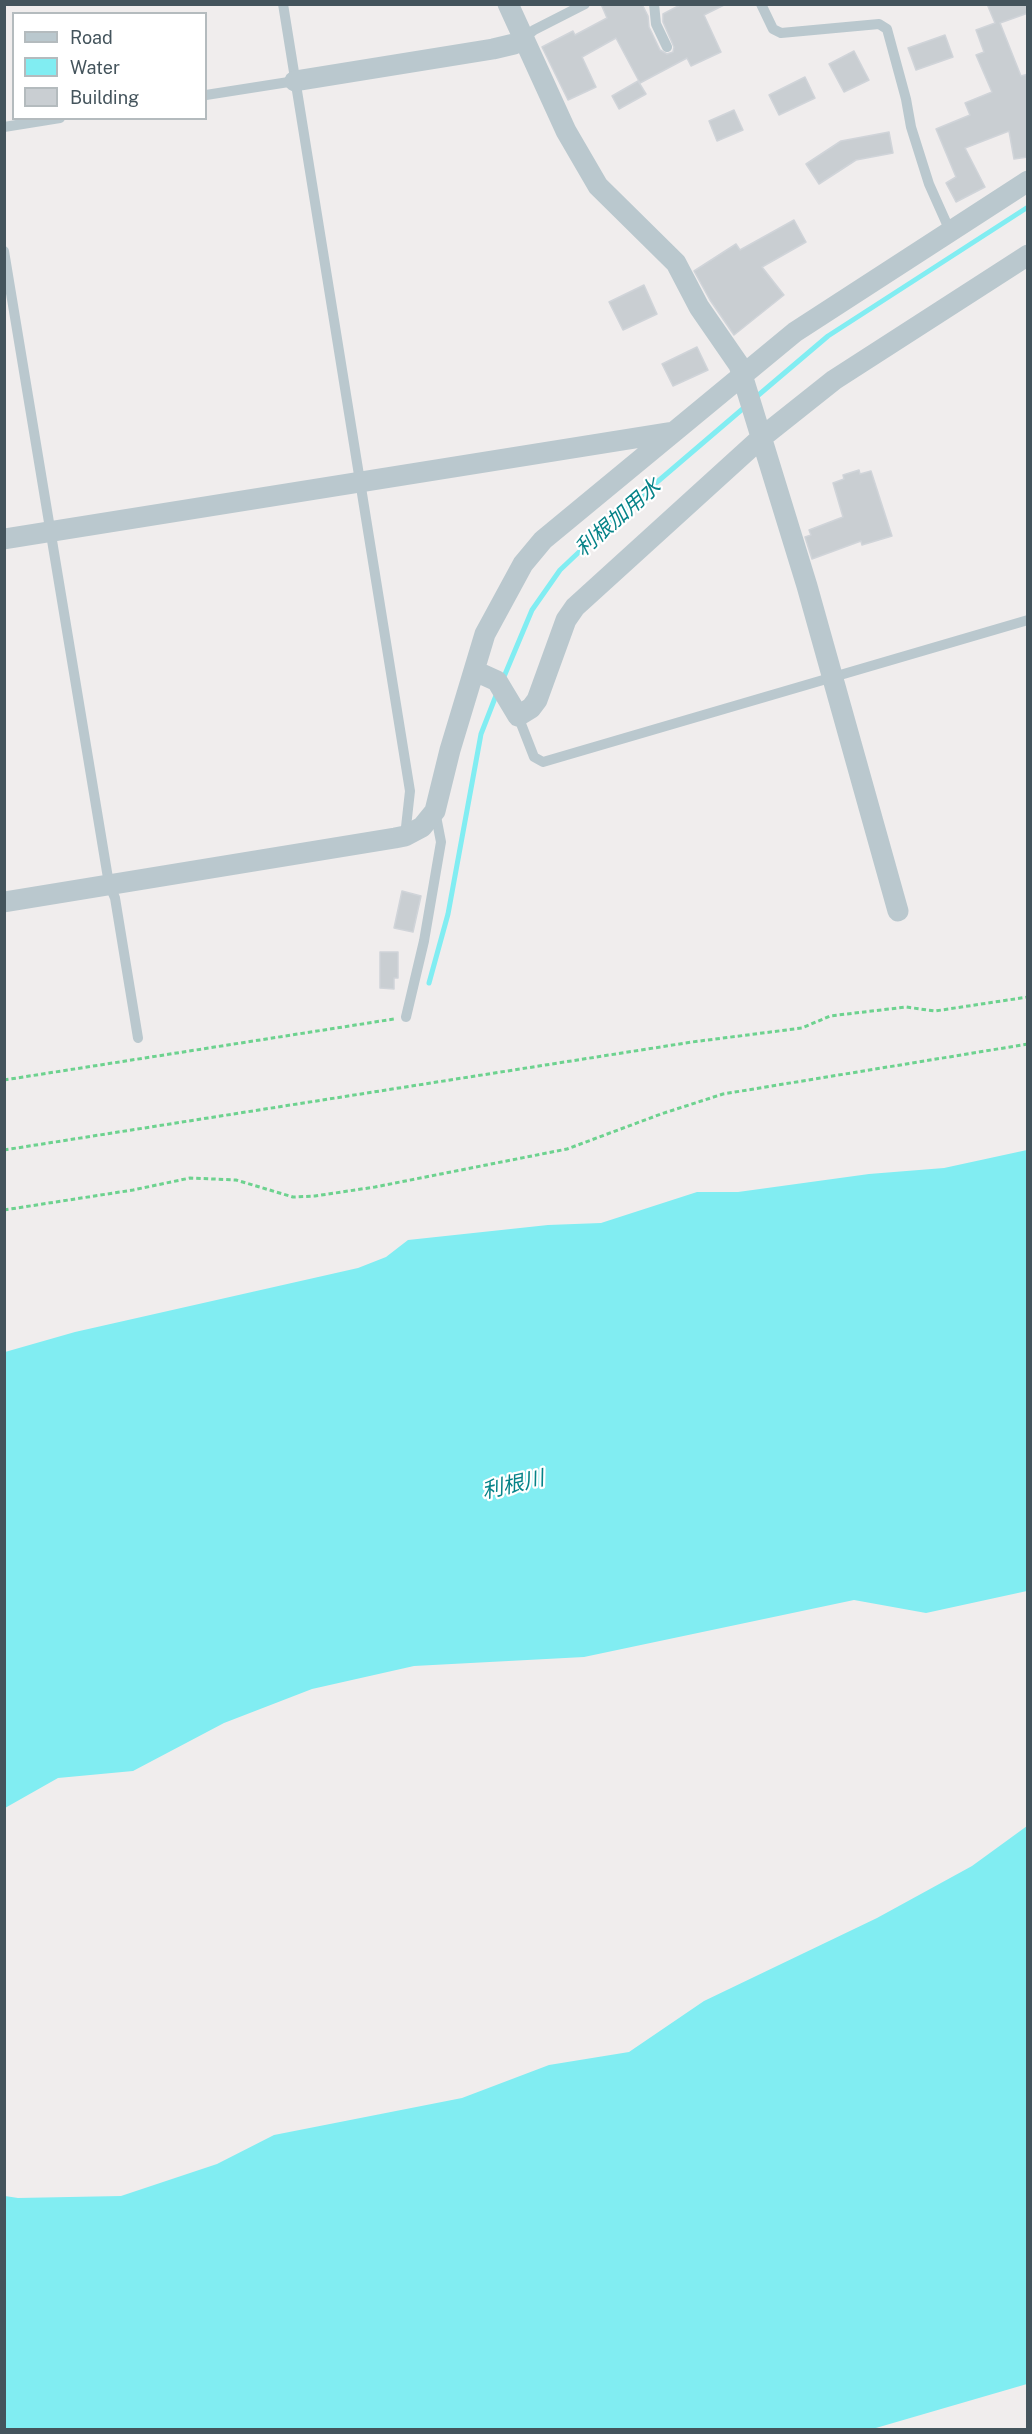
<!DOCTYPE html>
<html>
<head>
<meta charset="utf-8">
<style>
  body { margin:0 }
  #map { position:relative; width:1032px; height:2434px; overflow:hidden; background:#f0eded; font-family:"Public Sans",sans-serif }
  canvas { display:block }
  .frame { position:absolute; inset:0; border:6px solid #44545c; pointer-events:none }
  .legend { position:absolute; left:12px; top:12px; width:195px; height:108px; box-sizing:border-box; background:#fff; border:2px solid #b4bbbe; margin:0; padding:8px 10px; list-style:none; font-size:18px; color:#44545c }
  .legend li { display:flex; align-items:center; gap:12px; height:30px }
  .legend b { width:30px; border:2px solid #b4bbbe }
</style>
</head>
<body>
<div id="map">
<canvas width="1032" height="2434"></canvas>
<div class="frame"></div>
<ul class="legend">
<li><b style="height:8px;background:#bac8ce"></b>Road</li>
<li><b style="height:16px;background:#81edf2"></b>Water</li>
<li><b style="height:16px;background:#c9ced2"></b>Building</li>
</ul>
</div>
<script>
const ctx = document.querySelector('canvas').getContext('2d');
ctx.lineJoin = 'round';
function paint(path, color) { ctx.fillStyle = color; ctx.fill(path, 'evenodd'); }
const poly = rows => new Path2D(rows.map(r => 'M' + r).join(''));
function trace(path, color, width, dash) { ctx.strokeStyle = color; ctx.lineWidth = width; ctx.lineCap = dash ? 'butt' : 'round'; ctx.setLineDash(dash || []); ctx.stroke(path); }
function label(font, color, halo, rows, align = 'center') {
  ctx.font = font + ' "Public Sans","Noto Sans JP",sans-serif'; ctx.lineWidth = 4.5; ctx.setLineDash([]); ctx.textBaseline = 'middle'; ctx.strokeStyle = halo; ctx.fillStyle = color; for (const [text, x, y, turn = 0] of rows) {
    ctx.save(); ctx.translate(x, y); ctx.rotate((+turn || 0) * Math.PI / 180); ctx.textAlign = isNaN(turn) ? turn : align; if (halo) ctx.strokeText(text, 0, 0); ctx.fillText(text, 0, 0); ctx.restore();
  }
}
const water = poly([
  [1027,1150,1027,1591,926,1613,854,1600,584,1657,414,1666,312,1689,224,1723,133,1771,58,1778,5,1808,5,1352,75,1332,358,1268,386,1257,408,1240,548,1225,601,1223,697,1192,738,1192,869,1174,944,1168],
  [1027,1826,1027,2384,869,2430,5,2429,5,2196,18,2198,121,2196,217,2164,274,2135,462,2098,549,2065,629,2052,704,2001,877,1918,972,1866]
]);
const stream = poly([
  [755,398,828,336,1028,207],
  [503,679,532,610,560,570,615,518,746,406],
  [429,983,448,914,481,734,497,693]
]);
const building = poly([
  [601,4,642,4,648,16,649,27,660,50,667,54,673,52,674,47,663,22,663,14,682,4,726,4,704,15,721,52,691,66,687,58,640,83,616,38,582,57,596,87,568,100,542,47,573,31,575,35,607,18,601,4],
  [987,4,1028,4,1028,13,1000,23,1021,76,1028,74,1028,157,1014,159,1009,131,965,148,985,187,956,202,946,183,956,177,936,129,970,115,965,103,992,92,976,55,984,52,976,30,995,23,987,4],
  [945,35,953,57,916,70,908,48,945,35],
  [854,51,869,80,844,92,829,64,854,51],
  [805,77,815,98,779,115,769,95,805,77],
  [638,81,646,94,619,109,612,96,638,81],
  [734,110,743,130,717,141,709,121,734,110],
  [889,132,893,153,856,160,819,184,806,164,841,141,889,132],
  [794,220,806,242,762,267,784,295,734,335,710,300,694,271,736,244,740,250,794,220],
  [644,285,657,314,623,330,609,302,644,285],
  [697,347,708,370,673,386,662,364,697,347],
  [859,470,860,474,871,471,892,536,862,545,861,541,812,559,805,537,811,535,809,530,843,517,833,483,844,479,843,475,859,470],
  [402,891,421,896,413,932,394,928,402,891],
  [380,952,398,952,398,978,394,978,394,989,380,988,380,952]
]);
const path = poly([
  [4,1080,394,1019],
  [4,1150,692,1042,802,1028,830,1016,906,1007,935,1011,1028,997],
  [4,1210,133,1190,190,1178,236,1180,293,1197,315,1196,375,1187,567,1149,661,1114,723,1094,1028,1044]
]);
const lane = poly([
  [283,4,410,791,405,836],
  [654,4,656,24,667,47],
  [761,4,773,29,781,33,879,24,887,29,906,99,911,127,929,184,950,231],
  [524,38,534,30,585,4],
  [206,95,295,81],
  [4,127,60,118],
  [4,251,109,884,115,898,138,1038],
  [518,716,534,757,543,762,1028,620],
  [406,1017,424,941,441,842,435,811]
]);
const street = poly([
  [508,4,566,131,598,186,676,263,699,307,739,365,807,586,898,911],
  [295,81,493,49,514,44,524,38],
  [4,539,673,432],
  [475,671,497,681,518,716,531,708,537,700,566,620,575,607,761,438,834,380,1028,255],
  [4,902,395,838,405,836,422,827,435,811,450,750,485,634,523,564,543,540,795,332,1028,181]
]);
const waterNames = [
  ["利根加用水",618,518,-41],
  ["利根川",513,1485,-13]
];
paint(water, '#81edf2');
trace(stream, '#81edf2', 5);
paint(building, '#c9ced2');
trace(building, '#d0d4d9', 1.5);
trace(path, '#6dd28f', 3, [4.5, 3]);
trace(lane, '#bac8ce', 10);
trace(street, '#bac8ce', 21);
label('italic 21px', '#068388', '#fff', waterNames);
</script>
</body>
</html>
